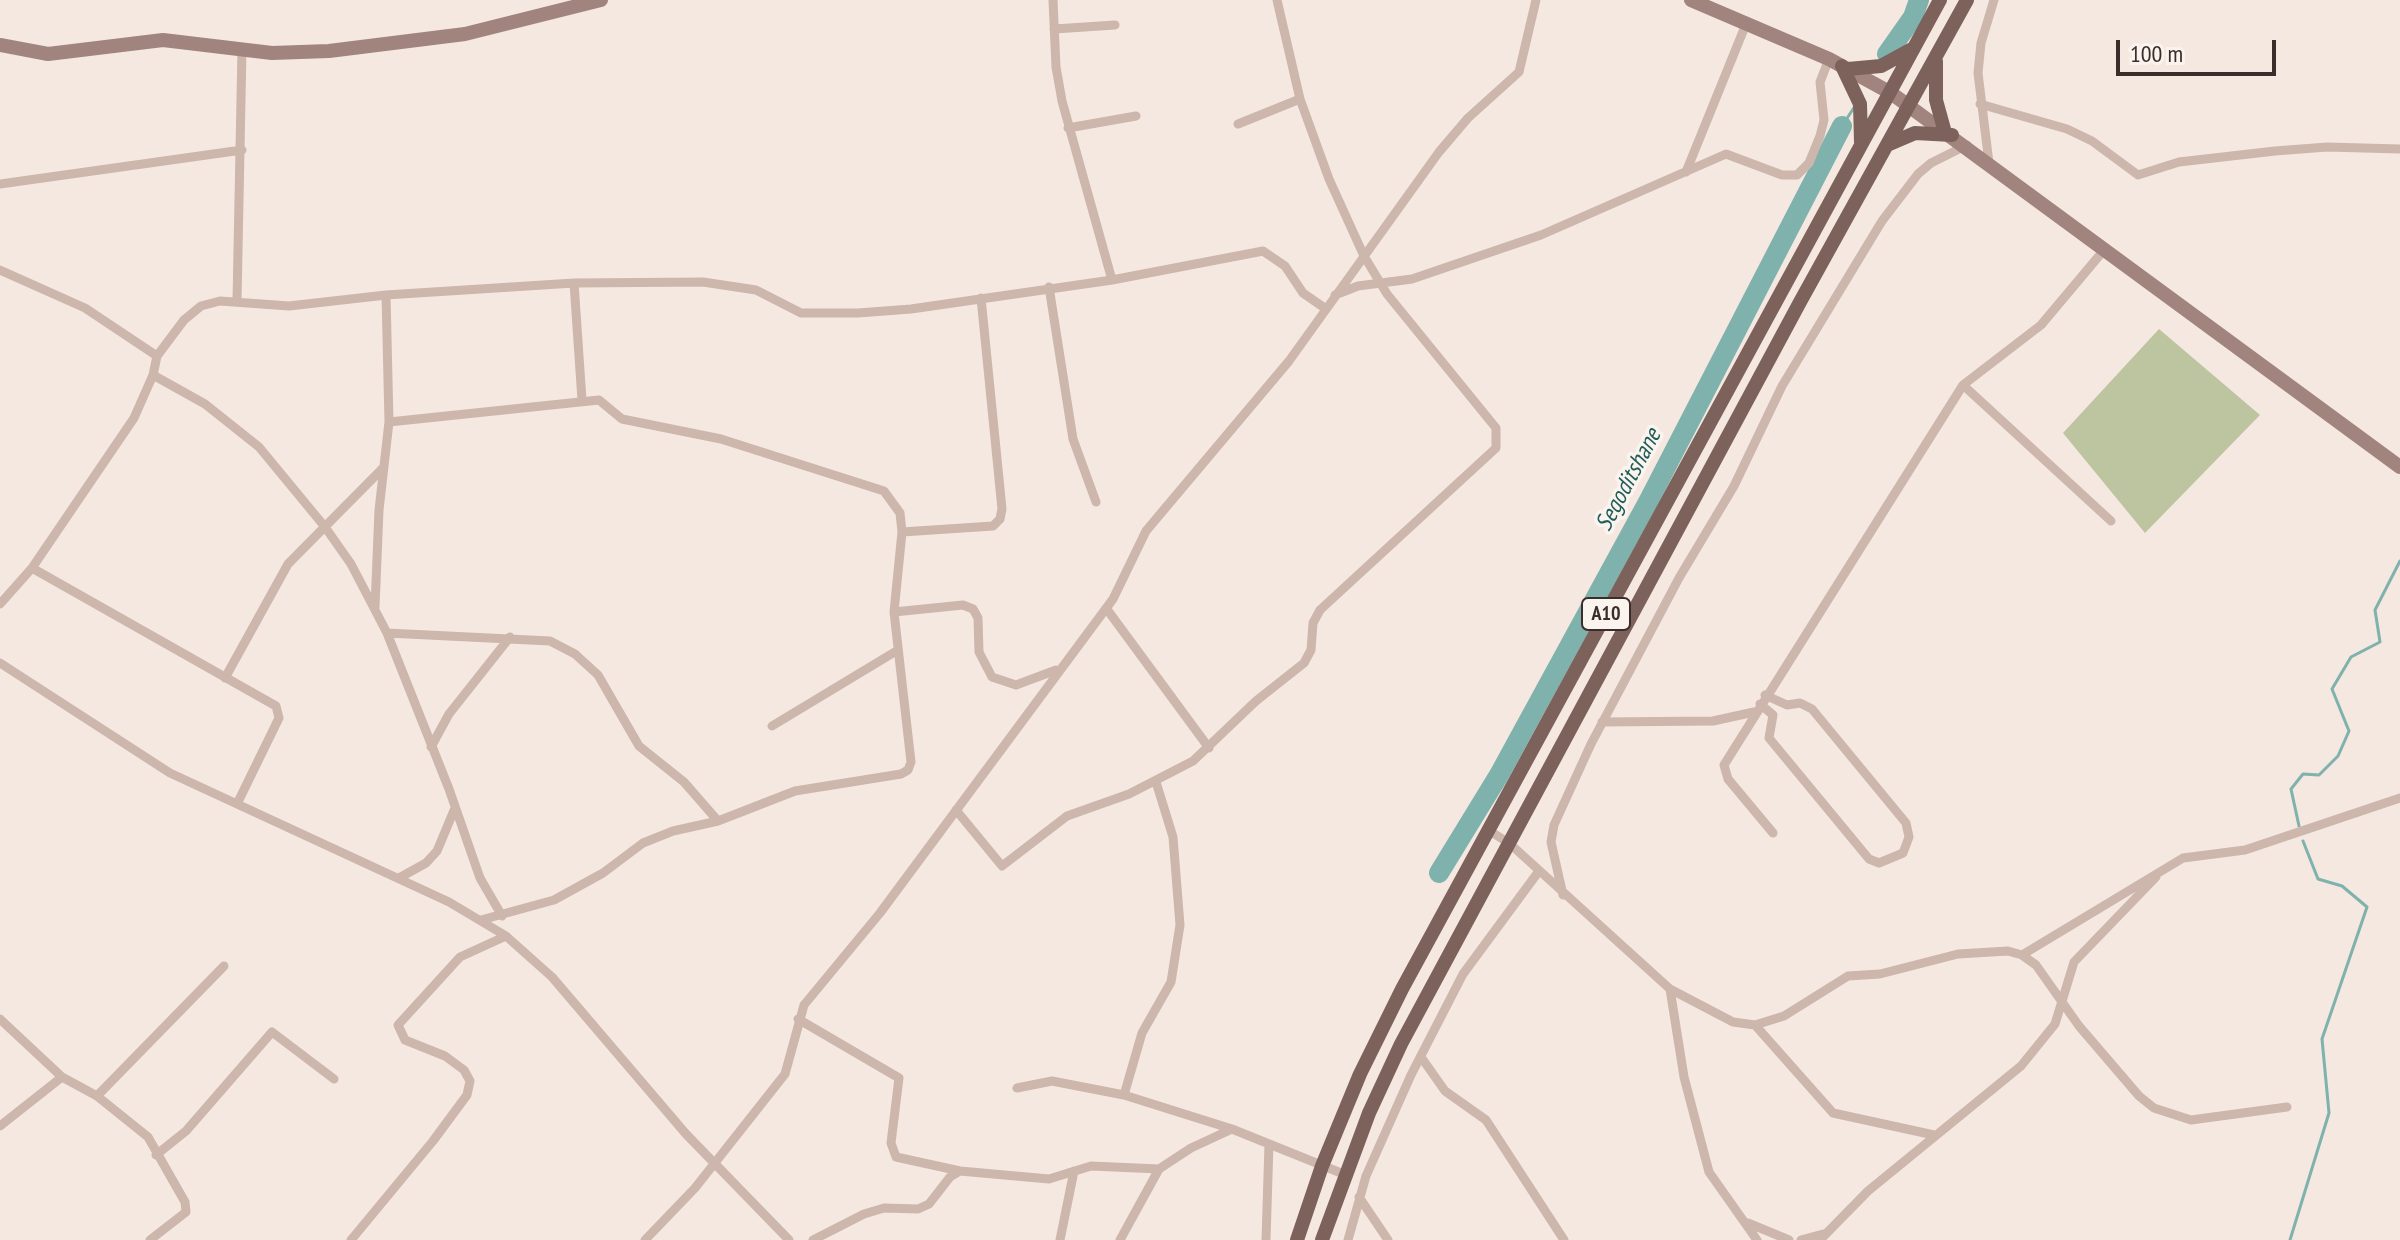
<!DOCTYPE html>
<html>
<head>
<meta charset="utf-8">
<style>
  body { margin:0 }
  #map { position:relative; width:2400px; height:1240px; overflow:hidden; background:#f4e8e1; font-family:"PT Sans Narrow",sans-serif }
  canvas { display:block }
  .scale { position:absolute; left:2116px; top:40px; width:160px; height:36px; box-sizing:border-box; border:4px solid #3b2d2b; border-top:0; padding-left:10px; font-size:24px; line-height:28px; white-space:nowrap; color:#3b2d2b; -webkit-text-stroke:6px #fbf3ee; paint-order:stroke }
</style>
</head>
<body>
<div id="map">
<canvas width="2400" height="1240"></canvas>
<div class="scale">100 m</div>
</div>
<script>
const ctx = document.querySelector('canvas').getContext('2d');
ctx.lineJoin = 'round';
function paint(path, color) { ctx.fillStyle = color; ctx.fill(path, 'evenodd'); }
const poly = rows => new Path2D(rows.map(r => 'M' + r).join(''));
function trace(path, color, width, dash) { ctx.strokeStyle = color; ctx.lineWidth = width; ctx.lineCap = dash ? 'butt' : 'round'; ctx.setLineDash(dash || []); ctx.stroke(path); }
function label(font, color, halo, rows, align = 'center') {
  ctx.font = font + ' "PT Sans Narrow",sans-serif'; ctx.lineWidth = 7; ctx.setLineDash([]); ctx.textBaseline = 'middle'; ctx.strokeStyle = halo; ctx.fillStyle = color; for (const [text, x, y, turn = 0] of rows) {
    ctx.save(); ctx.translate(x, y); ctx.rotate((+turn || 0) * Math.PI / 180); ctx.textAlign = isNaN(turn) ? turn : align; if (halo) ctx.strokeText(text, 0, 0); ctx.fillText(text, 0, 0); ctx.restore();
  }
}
const green = poly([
  [2159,329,2260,415,2145,533,2063,433]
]);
const stream = poly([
  [1842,126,1855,106],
  [2299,826,2291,789,2303,774,2319,775,2338,756,2349,731,2332,689,2351,657,2380,642,2375,610,2400,561],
  [2290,1240,2329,1113,2322,1039,2367,907,2342,886,2318,879,2303,841]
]);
const river = poly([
  [1887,54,1913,17,1919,0],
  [1439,873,1499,775,1648,502,1842,126]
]);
const street = poly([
  [1053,0,1056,67,1062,101,1112,280],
  [1054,29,1115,25],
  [1980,104,2067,129,2092,141,2138,175,2179,162,2275,151,2327,147,2400,149],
  [1238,124,1300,99,1277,0],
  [1068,128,1136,116],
  [1989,163,1978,73,1981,43,1994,0],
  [1686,172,1746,24],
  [0,184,242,150],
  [0,270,85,308,157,356],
  [574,283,582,400],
  [1049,287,1073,439,1096,502],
  [1335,295,1358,286,1412,279,1541,235,1726,154,1782,175,1797,175,1809,163,1820,136,1824,120,1820,82,1829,59],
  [237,301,242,49],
  [153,375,205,404,259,447,325,527,351,564,387,633,449,789,480,878,502,916],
  [1963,385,2111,521],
  [389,422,599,400,622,419,721,439,884,491,900,513,902,532,894,612,911,762,908,770,901,774,795,791,718,821,673,831,643,843,603,873,554,900,481,920],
  [902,532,993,526,1000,519,1002,509,981,298],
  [32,568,276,706,279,718,237,804],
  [0,604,32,568,134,418,153,375,157,356,184,320,201,306,220,301,289,306,386,295,574,283,703,282,756,290,801,313,858,313,911,309,1112,280,1263,251,1285,266,1303,293,1326,309],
  [375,607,379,510,389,422,386,295],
  [1106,608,1209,748],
  [894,612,963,605,973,609,978,618,979,652,992,677,1016,685,1056,670],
  [387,633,550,641,575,654,598,675,639,746,684,782,718,821],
  [0,663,170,773,449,902,506,936,552,977,686,1134,789,1240],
  [225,678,288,564,384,467],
  [1760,704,1773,715,1769,738,1869,859,1879,863,1903,853,1909,837,1906,823,1812,709,1800,703,1787,705,1765,695],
  [1602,722,1713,721,1754,712],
  [772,726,898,650],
  [431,747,449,714,510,637],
  [956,810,1002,866,1067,816,1129,794,1193,761,1256,701,1304,663,1311,650,1313,623,1320,610,1496,448,1496,428,1387,294,1364,256,1329,179,1300,99],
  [1488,830,1509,843,1670,989,1733,1022,1755,1025,1784,1016,1848,976,1880,974,1958,954,2008,951,2022,955,2036,965,2079,1026,2139,1096,2154,1108,2191,1120,2287,1107],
  [1773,833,1728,779,1724,765,1963,385,2041,325,2104,250],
  [399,878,426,863,437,851,455,808],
  [1563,895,1551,842,1554,825,1591,744,1679,578,1734,486,1782,386,1882,221,1918,174,1931,163,1967,145],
  [2022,955,2183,858,2245,850,2400,798],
  [1670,989,1684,1077,1709,1172,1757,1240],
  [0,1019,62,1077,97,1096,148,1137,185,1202,186,1212,150,1240],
  [798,1019,899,1078,891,1143,896,1157,960,1171],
  [1755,1025,1833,1113,1934,1135],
  [1421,1057,1445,1091,1486,1120,1564,1240],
  [1017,1088,1052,1081,1124,1095,1232,1129,1346,1175],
  [1124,1095,1142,1033,1171,982,1180,925,1173,837,1156,782],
  [97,1096,224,966],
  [0,1126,62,1077],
  [156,1155,186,1131,272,1032,334,1079],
  [1359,1197,1388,1240],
  [1748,1223,1789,1240],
  [351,1240,433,1141,467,1095,470,1081,464,1070,445,1056,405,1040,398,1025,460,957,506,936],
  [645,1240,695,1188,785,1074,804,1005,880,913,1113,599,1146,531,1289,361,1439,152,1468,118,1519,72,1536,0],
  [813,1240,864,1214,884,1208,918,1209,929,1204,950,1177,960,1171,1049,1179,1091,1166,1159,1169],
  [1060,1240,1074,1171],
  [1120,1240,1159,1169,1191,1148,1232,1129],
  [1266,1240,1269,1144],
  [1348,1240,1366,1176,1411,1075,1463,974,1539,871],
  [1801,1240,1823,1234],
  [1820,1240,1868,1191,2021,1066,2055,1024,2074,962,2156,877]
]);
const secondary = poly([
  [1691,0,1829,59,1891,93,2400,467],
  [0,45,48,54,163,40,272,53,329,51,465,34,601,0]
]);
const primary = poly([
  [1936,61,1936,100,1944,129],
  [1842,66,1860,104,1861,142],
  [1848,69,1881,66,1914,48],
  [1887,145,1915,133,1952,135],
  [1297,1240,1322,1166,1360,1074,1402,989,1940,0],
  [1322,1240,1369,1113,1401,1044,1800,302,1967,0]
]);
const shields = [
  [1606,614,48]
];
const shieldNames = [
  ["A10",1606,614]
];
const waterNames = [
  ["Segoditshane",1629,480,-62]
];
paint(green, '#bdc4a0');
trace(stream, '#7fb2ac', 3);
trace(river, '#7fb2ac', 20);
trace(street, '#cdb6ac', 9);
trace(secondary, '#a1847d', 14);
trace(primary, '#7d625c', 14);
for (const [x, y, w] of shields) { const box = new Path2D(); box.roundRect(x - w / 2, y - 16, w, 32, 6); ctx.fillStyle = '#fbf3ee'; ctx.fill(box); trace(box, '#3b2d2b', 2); }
label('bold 20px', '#3b2d2b', null, shieldNames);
label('italic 24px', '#1f5e58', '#fbf3ee', waterNames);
</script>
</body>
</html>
